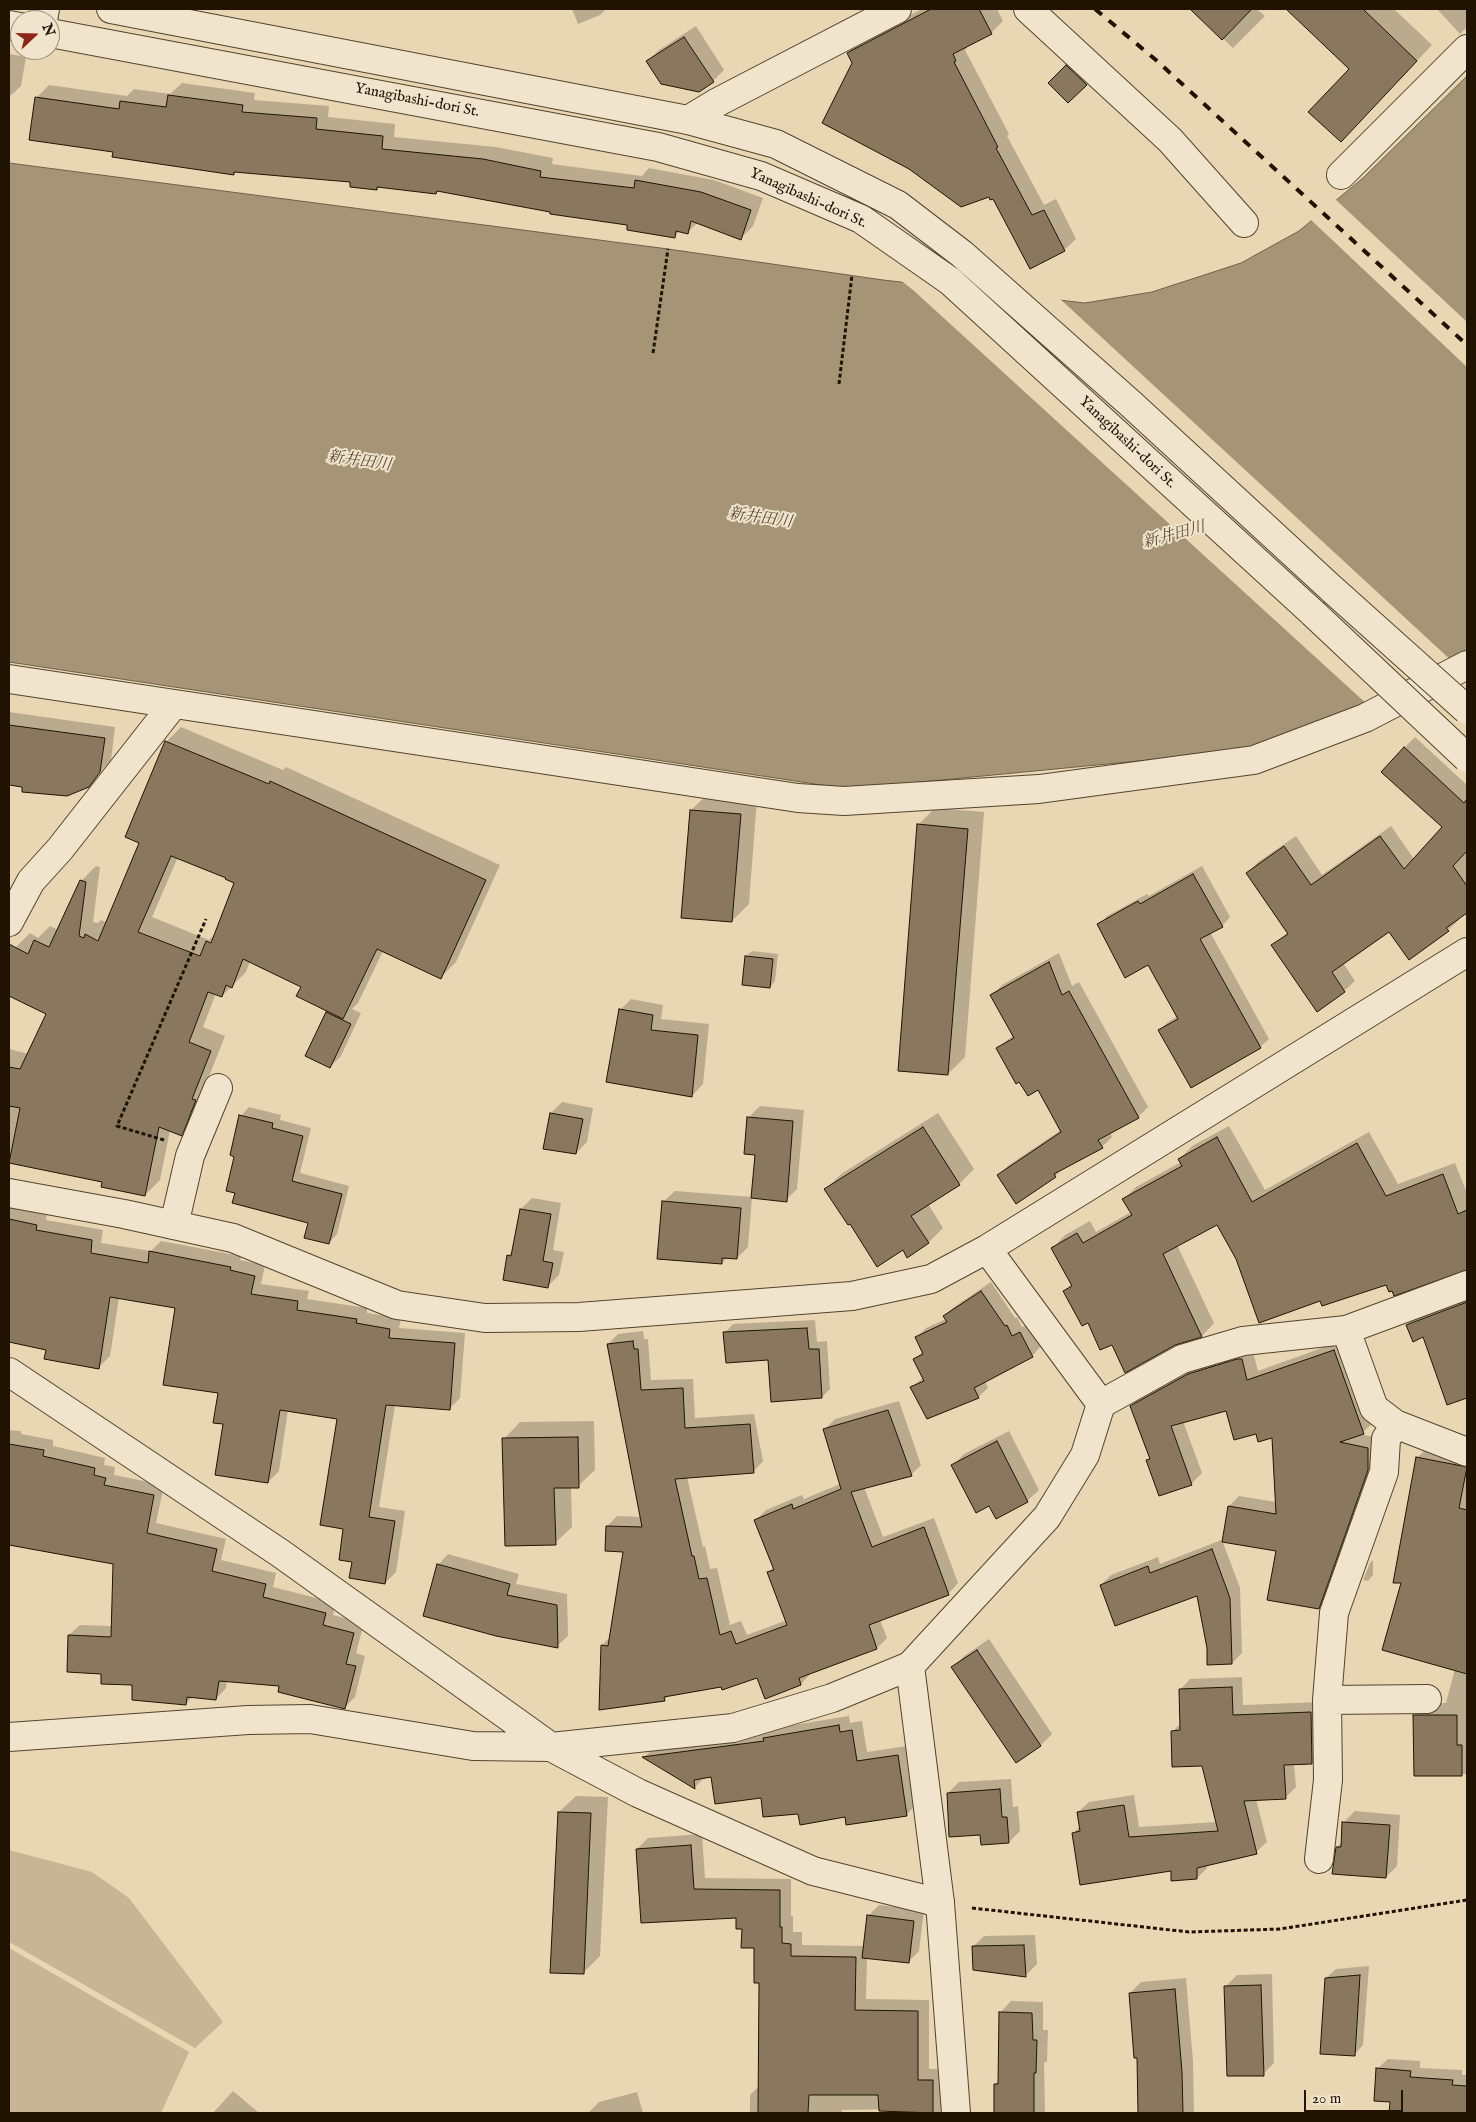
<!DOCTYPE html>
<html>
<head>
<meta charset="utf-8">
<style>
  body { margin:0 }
  #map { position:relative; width:1476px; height:2122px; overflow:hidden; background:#e9d6b2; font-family:"IM FELL English",serif }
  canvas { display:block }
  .frame { position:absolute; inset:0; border:10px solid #211302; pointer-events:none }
  .north { position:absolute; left:10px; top:10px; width:50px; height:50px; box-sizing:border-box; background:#f1e4cd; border:1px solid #9e907c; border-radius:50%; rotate:69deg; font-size:14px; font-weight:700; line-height:20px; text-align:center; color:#211302 }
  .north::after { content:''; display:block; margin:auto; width:18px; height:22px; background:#8f2418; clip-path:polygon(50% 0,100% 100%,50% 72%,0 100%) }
  .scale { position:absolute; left:1304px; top:2090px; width:99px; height:22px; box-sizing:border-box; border:2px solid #211302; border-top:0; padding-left:6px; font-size:15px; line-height:18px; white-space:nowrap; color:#211302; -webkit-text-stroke:4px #f1e4cd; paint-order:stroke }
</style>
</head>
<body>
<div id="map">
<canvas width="1476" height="2122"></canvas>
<div class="frame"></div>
<div class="north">N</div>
<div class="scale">20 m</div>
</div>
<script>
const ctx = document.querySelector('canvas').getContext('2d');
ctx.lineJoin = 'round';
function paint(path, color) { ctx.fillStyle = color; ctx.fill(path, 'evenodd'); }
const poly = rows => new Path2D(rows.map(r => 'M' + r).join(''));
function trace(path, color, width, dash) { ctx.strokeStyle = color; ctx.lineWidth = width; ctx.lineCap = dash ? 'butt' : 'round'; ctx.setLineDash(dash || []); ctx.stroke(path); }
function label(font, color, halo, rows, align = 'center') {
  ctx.font = font + ' "IM FELL English","Noto Serif JP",serif'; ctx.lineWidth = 4; ctx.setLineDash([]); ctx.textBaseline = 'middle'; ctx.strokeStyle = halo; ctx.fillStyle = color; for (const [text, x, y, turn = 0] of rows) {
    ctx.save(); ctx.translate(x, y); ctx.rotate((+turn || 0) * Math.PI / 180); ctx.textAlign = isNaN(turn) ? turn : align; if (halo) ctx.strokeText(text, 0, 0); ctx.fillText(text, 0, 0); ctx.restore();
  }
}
const green = poly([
  [9,1850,92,1872,129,1898,223,2022,195,2048,9,1942],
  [9,1948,189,2052,161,2113,9,2113]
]);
const water = poly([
  [1467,76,1467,654,1316,730,1252,750,848,789,9,662,9,163,668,249,883,280,1085,303,1152,292,1241,263,1299,231,1363,178,1467,76]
]);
const pier = poly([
  [1335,199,1467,322,1467,367,1310,219],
  [899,279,1058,297,1454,663,1369,706,913,290]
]);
const shadow = poly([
  [572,9,606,9,600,15,578,24],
  [922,9,997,9,1003,21,991,33,966,46,967,48,965,50,1009,134,1007,136,1044,205,1056,199,1076,239,1064,250,994,197,854,63,848,53,860,41],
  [1192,9,1257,9,1265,16,1233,48],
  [1287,9,1394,9,1432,45,1356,125,1351,69],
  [1437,9,1467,9,1467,27,1460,34],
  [696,26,724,70,713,81,648,61,659,50],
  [9,54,26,57,21,86,10,96,9,96],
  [1072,61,1091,79,1068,101,1050,83],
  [182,83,255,93,254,100,329,106,328,117,395,124,394,137,496,147,553,158,552,164,642,176,649,168,714,180,763,198,753,226,741,238,698,222,688,232,680,231,674,236,629,224,438,190,436,193,380,186,377,189,352,181,236,171,233,174,114,151,36,98,49,85,127,96,134,89,170,94],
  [9,712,115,727,111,760,88,786,24,786,9,784],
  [181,727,283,770,286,767,500,865,456,962,441,977,383,951,358,1003,352,1009,361,1013,341,1056,330,1067,327,1013,329,1011,303,986,250,961,246,972,222,996,216,993,203,1027,225,1036,206,1084,196,1119,181,1134,170,1130,160,1180,145,1195,103,1181,9,1161,9,1049,29,1054,48,1014,9,995,9,945,15,948,30,933,38,938,50,926,58,930,81,881,96,866,100,867,93,922,98,923,101,920,107,923,141,842,166,742],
  [178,857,228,877,235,883,216,933,209,940,152,917],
  [1415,737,1467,785,1467,911,1458,918,1459,920,1448,930,1390,930,1343,963,1355,981,1344,991,1273,946,1288,932,1248,873,1258,862,1296,836,1322,875,1391,826,1414,859,1443,827,1404,748],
  [708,794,757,798,749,904,732,921,691,810],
  [935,808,984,812,965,1057,948,1074,918,825],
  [1202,866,1230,917,1222,926,1210,932,1269,1039,1260,1047,1160,1030,1168,1022,1178,1016,1148,963,1099,925,1107,916,1147,894,1149,896],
  [752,951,778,954,775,981,770,987,746,956],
  [1059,953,1072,986,1079,982,1148,1107,1138,1117,1110,1133,1112,1137,1102,1147,1063,1168,1055,1176,999,1175,1009,1165,1061,1130,1038,1089,997,1048,1014,1035,992,995,1002,985],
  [631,999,663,1005,661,1019,709,1024,703,1084,692,1096,620,1010],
  [562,1102,593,1108,587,1142,576,1153,551,1113],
  [760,1106,804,1110,797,1189,786,1200,756,1154,749,1117],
  [249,1107,281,1115,280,1120,311,1128,300,1173,349,1186,337,1234,329,1243,310,1222,236,1192,236,1156,241,1116],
  [938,1113,974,1169,959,1184,928,1204,943,1228,928,1243,903,1248,850,1222,826,1189,841,1174],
  [1229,1126,1265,1190,1369,1132,1398,1184,1455,1163,1467,1193,1467,1268,1387,1283,1321,1299,1237,1258,1217,1223,1177,1245,1214,1323,1202,1336,1174,1344,1113,1343,1088,1322,1064,1292,1072,1283,1053,1248,1065,1235,1090,1221,1096,1232,1131,1212,1124,1199,1136,1187,1181,1162,1180,1159,1192,1146],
  [675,1191,752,1197,748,1247,737,1258,728,1257,722,1263,663,1202],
  [532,1198,561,1203,553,1250,564,1252,559,1275,548,1286,504,1279,509,1255,513,1250,521,1209],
  [9,1207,47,1215,46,1220,103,1230,101,1243,151,1251,161,1241,241,1256,240,1260,265,1265,261,1284,309,1291,307,1299,367,1308,367,1313,401,1318,399,1328,465,1333,460,1398,450,1408,395,1405,379,1507,405,1511,396,1572,385,1583,354,1561,345,1528,338,1418,288,1410,279,1471,268,1482,224,1423,219,1392,176,1307,119,1298,110,1356,99,1367,47,1350,9,1341],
  [991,1282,1015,1318,1017,1317,1022,1327,1029,1324,1041,1346,1032,1356,985,1381,988,1388,978,1397,912,1387,924,1377,915,1359,923,1351,916,1338,926,1328,946,1319,944,1316,954,1307],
  [1467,1295,1467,1397,1447,1404,1424,1336,1407,1325,1419,1312],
  [815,1320,817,1342,827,1341,830,1389,822,1397,769,1359,725,1333,733,1324],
  [643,1331,644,1339,648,1339,651,1380,693,1379,695,1418,754,1414,763,1461,753,1472,687,1477,703,1547,705,1546,710,1569,717,1568,730,1625,741,1621,747,1635,787,1620,768,1572,774,1567,755,1521,766,1510,802,1495,804,1499,840,1484,825,1429,835,1419,899,1401,921,1465,911,1475,864,1487,883,1537,934,1518,958,1583,948,1594,880,1620,887,1638,877,1648,811,1673,801,1684,758,1676,722,1686,669,1695,664,1700,600,1708,602,1645,610,1637,624,1551,607,1526,617,1516,641,1517,608,1344,618,1334],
  [1344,1340,1373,1423,1361,1434,1378,1438,1378,1459,1329,1598,1319,1608,1277,1549,1222,1540,1240,1588,1242,1653,1232,1663,1208,1648,1198,1594,1101,1585,1111,1575,1158,1557,1160,1564,1224,1539,1229,1506,1239,1496,1276,1502,1273,1436,1256,1433,1226,1410,1183,1421,1202,1473,1192,1483,1160,1494,1148,1460,1151,1457,1131,1406,1142,1396,1200,1364,1252,1348,1258,1371],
  [594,1421,595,1470,578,1486,571,1486,572,1527,555,1543,504,1439,520,1422],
  [9,1430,21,1431,21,1434,53,1440,53,1446,105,1458,104,1465,115,1467,114,1475,164,1485,156,1523,226,1539,221,1560,276,1573,273,1587,336,1603,333,1615,364,1623,356,1653,365,1656,355,1697,345,1707,281,1685,227,1680,226,1688,216,1699,193,1697,185,1704,102,1672,69,1635,80,1625,112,1626,115,1562,18,1500,9,1499],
  [1009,1431,1039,1490,1027,1501,989,1504,953,1465,964,1454],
  [1428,1447,1467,1454,1467,1508,1440,1651,1417,1458],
  [448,1554,519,1574,516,1584,567,1594,568,1636,557,1646,438,1565],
  [1373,1560,1373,1575,1368,1581,1363,1580,1370,1563],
  [1467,1598,1467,1774,1415,1775,1415,1715,1427,1703,1446,1703,1455,1669,1437,1664],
  [989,1639,1052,1734,1041,1745,1016,1761,953,1667,964,1656],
  [1242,1677,1243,1705,1321,1702,1322,1753,1312,1763,1294,1764,1296,1787,1286,1797,1256,1799,1267,1842,1256,1852,1207,1864,1207,1868,1197,1878,1073,1833,1081,1826,1078,1812,1089,1802,1134,1795,1139,1827,1217,1822,1203,1765,1173,1731,1181,1723,1180,1690,1190,1679],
  [849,1716,850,1723,862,1721,867,1752,907,1746,916,1805,906,1815,846,1816,799,1813,712,1776,705,1777,695,1787,644,1757,654,1748,771,1731,775,1728],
  [1011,1779,1013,1807,1018,1806,1020,1831,1009,1842,981,1834,948,1793,959,1782],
  [576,1796,608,1797,600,1956,583,1973,559,1812],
  [1355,1811,1400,1815,1397,1866,1386,1877,1337,1847,1342,1842,1344,1822],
  [702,1834,705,1878,791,1879,791,1916,793,1916,793,1932,802,1932,802,1945,864,1946,868,1916,879,1905,924,1910,919,1951,908,1962,867,1957,866,1999,929,2000,929,2069,944,2069,944,2113,905,2113,905,2109,842,2110,842,2113,748,2113,750,2111,750,2095,759,2086,760,1982,755,1947,737,1917,642,1922,637,1849,648,1838],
  [1035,1935,1037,1964,1026,1975,974,1969,973,1947,984,1936],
  [1369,1966,1363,2045,1354,2055,1326,1978,1336,1969],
  [1272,1974,1274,2063,1263,2074,1226,1986,1237,1975],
  [1186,1978,1193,2061,1194,2113,1139,2113,1138,2056,1130,1993,1141,1982],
  [1011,2001,1043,2002,1043,2030,1048,2030,1047,2061,1044,2063,1045,2113,995,2113,995,2085,999,2080,1000,2013],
  [1388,2059,1420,2061,1420,2068,1462,2070,1462,2075,1467,2075,1467,2113,1390,2113,1391,2101,1377,2069],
  [233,2091,259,2113,213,2113],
  [637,2092,643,2113,588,2113,599,2102]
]);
const building = poly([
  [931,9,979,9,992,34,953,54,956,61,954,62,998,147,996,148,1032,215,1044,210,1065,251,1030,269,993,199,990,200,989,197,961,207,909,169,822,123,852,63,847,53,931,9],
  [1190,9,1252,9,1222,40,1190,9],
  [1286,9,1363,9,1417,61,1341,142,1308,112,1349,69,1286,9],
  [684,37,714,82,699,92,661,84,646,61,684,37],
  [1066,65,1087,85,1068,103,1048,83,1066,65],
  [168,95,243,105,242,112,317,118,316,129,383,136,382,149,483,159,541,171,540,177,634,188,635,180,701,192,751,210,741,240,691,221,688,234,676,231,675,238,627,230,627,225,550,214,550,212,437,191,436,194,377,187,377,190,350,187,350,182,234,172,234,175,112,157,113,152,29,140,35,97,119,109,120,101,166,107,168,95],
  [9,725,105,738,100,772,89,787,67,796,22,792,22,787,9,785,9,725],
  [165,741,269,784,270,781,486,880,441,979,377,949,343,1019,296,996,301,987,243,959,232,988,226,985,222,997,208,992,189,1042,211,1051,192,1099,196,1100,182,1136,159,1127,145,1196,101,1187,102,1182,9,1163,20,1108,9,1106,9,1067,20,1069,46,1014,9,996,9,944,28,954,34,940,49,947,80,880,86,882,79,936,84,938,85,934,98,941,139,843,125,837,165,741],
  [171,856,226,878,225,879,234,883,211,943,206,941,200,956,138,932,171,856],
  [1404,747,1464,803,1467,799,1467,851,1453,866,1467,886,1467,913,1446,928,1449,931,1409,960,1389,932,1332,972,1345,992,1317,1012,1271,945,1288,934,1246,873,1284,846,1311,885,1380,836,1404,869,1442,827,1381,772,1404,747],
  [690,810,741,814,732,922,681,918,690,810],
  [917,824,968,829,948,1075,898,1071,917,824],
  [1193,874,1223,927,1200,939,1261,1048,1191,1088,1158,1030,1178,1019,1148,965,1125,978,1097,924,1138,901,1140,904,1193,874],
  [745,956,773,959,770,988,742,985,745,956],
  [1049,962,1062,995,1069,991,1139,1118,1098,1140,1103,1148,1054,1174,1056,1177,1016,1204,997,1175,1061,1132,1038,1090,1028,1096,1019,1082,1016,1084,996,1048,1014,1038,990,995,1049,962],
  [619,1009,653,1015,651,1030,698,1035,692,1097,606,1082,619,1009],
  [326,1012,351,1024,330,1068,305,1056,326,1012],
  [550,1113,583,1119,576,1154,543,1149,550,1113],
  [239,1115,273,1123,272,1128,303,1136,292,1181,342,1194,329,1244,304,1238,308,1223,232,1203,235,1193,226,1191,234,1157,230,1155,239,1115],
  [747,1117,793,1121,787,1202,751,1198,755,1155,744,1154,747,1117],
  [923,1127,960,1185,911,1216,929,1243,907,1258,903,1250,877,1267,850,1224,848,1225,824,1189,923,1127],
  [1217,1137,1252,1202,1357,1143,1386,1196,1443,1174,1458,1214,1467,1210,1467,1270,1394,1296,1392,1291,1389,1292,1386,1285,1322,1306,1320,1301,1259,1323,1236,1259,1217,1225,1163,1254,1202,1337,1175,1345,1125,1373,1112,1345,1100,1350,1088,1323,1082,1326,1063,1291,1072,1286,1051,1248,1077,1233,1083,1243,1132,1215,1122,1199,1182,1166,1178,1159,1217,1137],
  [662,1201,741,1208,737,1259,722,1258,722,1264,657,1259,662,1201],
  [520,1209,551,1214,543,1261,553,1263,548,1288,503,1280,507,1255,511,1256,520,1209],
  [9,1219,37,1225,36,1230,92,1240,91,1253,148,1263,149,1251,231,1267,230,1270,255,1276,251,1294,298,1301,297,1310,357,1319,356,1323,390,1329,389,1338,455,1343,450,1410,386,1405,369,1517,395,1521,385,1584,349,1578,352,1562,339,1560,343,1529,320,1525,337,1419,280,1410,268,1483,215,1475,223,1424,213,1423,218,1393,163,1385,175,1308,110,1297,99,1369,44,1359,46,1350,9,1342,9,1219],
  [981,1291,1005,1326,1007,1325,1012,1336,1020,1332,1033,1357,974,1388,979,1398,927,1419,910,1387,924,1381,913,1359,923,1354,915,1337,947,1322,943,1316,981,1291],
  [1467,1302,1467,1398,1447,1405,1423,1337,1413,1342,1406,1325,1467,1302],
  [807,1328,809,1349,819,1349,822,1398,771,1402,768,1360,726,1363,723,1332,807,1328],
  [633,1341,634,1349,638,1349,641,1390,683,1388,685,1428,750,1424,754,1473,675,1479,692,1556,694,1556,699,1579,707,1578,720,1635,731,1631,736,1644,787,1625,767,1572,774,1570,754,1520,792,1504,793,1509,841,1489,823,1429,888,1410,912,1476,851,1492,872,1547,924,1527,949,1595,869,1625,877,1649,799,1678,801,1685,765,1699,757,1678,722,1690,721,1687,664,1697,665,1701,599,1710,601,1645,608,1646,623,1552,605,1551,606,1526,642,1527,607,1344,633,1341],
  [1334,1350,1364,1434,1340,1442,1368,1448,1368,1470,1319,1609,1267,1600,1276,1551,1222,1542,1228,1506,1276,1514,1272,1438,1258,1442,1256,1434,1234,1440,1226,1411,1171,1426,1192,1485,1159,1496,1146,1460,1150,1459,1130,1406,1188,1374,1237,1359,1242,1359,1247,1380,1334,1350],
  [578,1437,579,1488,554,1488,556,1545,505,1546,502,1438,578,1437],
  [997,1441,1028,1502,996,1519,989,1506,976,1513,951,1465,997,1441],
  [9,1444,44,1450,43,1456,95,1468,94,1475,106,1478,104,1485,154,1495,147,1533,217,1549,212,1571,266,1584,263,1597,326,1613,323,1625,354,1633,346,1664,356,1666,345,1709,278,1692,279,1686,219,1681,216,1700,187,1697,186,1705,132,1700,132,1685,101,1684,101,1674,67,1672,68,1635,111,1637,113,1564,9,1545,9,1444],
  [1416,1457,1467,1467,1459,1508,1467,1510,1467,1674,1382,1650,1401,1583,1393,1583,1416,1457],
  [1212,1549,1230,1598,1232,1664,1207,1665,1207,1648,1197,1596,1115,1626,1100,1585,1148,1566,1150,1573,1212,1549],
  [437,1564,510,1584,507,1595,557,1605,558,1648,496,1636,423,1616,437,1564],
  [977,1650,1041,1746,1016,1763,951,1667,977,1650],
  [1232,1687,1233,1715,1311,1712,1312,1764,1284,1765,1286,1799,1244,1801,1257,1854,1197,1868,1197,1879,1171,1881,1171,1871,1080,1885,1072,1833,1080,1831,1077,1812,1124,1805,1129,1837,1218,1831,1202,1766,1172,1767,1171,1731,1180,1730,1179,1689,1232,1687],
  [1413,1715,1457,1715,1457,1745,1462,1745,1462,1776,1414,1776,1413,1715],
  [839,1725,840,1732,852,1730,857,1761,898,1755,907,1816,846,1825,845,1817,800,1825,798,1814,763,1817,761,1798,715,1804,711,1777,694,1780,695,1789,642,1757,764,1741,763,1738,839,1725],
  [1000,1789,1002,1817,1007,1817,1009,1843,981,1845,980,1835,949,1837,947,1793,1000,1789],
  [558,1812,591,1813,584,1974,550,1973,558,1812],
  [1342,1822,1390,1825,1386,1878,1332,1874,1336,1847,1341,1847,1342,1822],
  [691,1845,694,1889,780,1890,780,1927,782,1927,782,1943,791,1944,791,1956,856,1957,855,2010,918,2011,918,2080,933,2080,933,2113,879,2111,878,2095,809,2095,808,2113,758,2113,759,1983,754,1983,754,1948,741,1948,742,1929,736,1929,736,1918,641,1923,636,1849,691,1845],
  [867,1915,914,1921,909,1963,862,1958,867,1915],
  [1024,1945,1026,1977,973,1970,972,1946,1024,1945],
  [1360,1975,1355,2056,1320,2054,1325,1978,1360,1975],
  [1261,1985,1264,2076,1227,2076,1224,1986,1261,1985],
  [1175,1989,1182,2072,1183,2113,1138,2113,1137,2058,1134,2058,1129,1993,1175,1989],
  [999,2012,1032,2013,1033,2040,1037,2040,1036,2073,1034,2073,1034,2113,994,2113,994,2084,998,2084,999,2012],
  [1376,2068,1411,2071,1410,2077,1453,2080,1452,2085,1467,2086,1467,2113,1389,2113,1390,2102,1374,2101,1376,2068]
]);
const path = poly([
  [653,353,668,249],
  [839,384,852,275],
  [164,1140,117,1126,206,919],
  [972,1908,1189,1932,1280,1929,1467,1900]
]);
const minor = poly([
  [1028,9,1170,140,1244,223],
  [43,20,45,9],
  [688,120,716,103,897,9],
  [1341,175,1467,49],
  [9,679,798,798,844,801,1039,789,1254,760,1365,718,1467,665],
  [9,922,31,881,60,849,173,705],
  [174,1225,190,1156,218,1088],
  [1346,1330,1374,1408,1395,1424,1467,1452],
  [9,1372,280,1553,551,1747,638,1793,813,1871,940,1903],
  [1101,1404,1182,1359,1243,1341,1346,1330,1467,1285],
  [1327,1700,1427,1699],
  [9,1737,248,1720,310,1719,473,1746,551,1747,733,1728,832,1698,910,1666],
  [1319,1859,1328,1780,1327,1700,1334,1613,1384,1472,1386,1439,1395,1424]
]);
const tertiary = poly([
  [111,9,688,120,776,144,898,205,962,254,1131,404,1333,590],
  [9,25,20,27],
  [50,33,658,147,761,176,861,219,950,281,1313,613],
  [9,1193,124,1214,233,1238,397,1305,485,1318,579,1317,852,1296,931,1279,987,1249,1467,952],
  [956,2113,940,1903,910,1666,1047,1517,1085,1455,1101,1404,987,1249]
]);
const rail = poly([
  [1095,9,1156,60,1467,345]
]);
const tertiaryBridge = poly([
  [1333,590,1467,710],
  [1313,613,1467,758]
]);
const streetNames = [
  ["Yanagibashi-dori St.",417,101,11],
  ["Yanagibashi-dori St.",808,199,24],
  ["Yanagibashi-dori St.",1127,443,43]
];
const waterNames = [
  ["新井田川",359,462,8],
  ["新井田川",760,519,8],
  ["新井田川",1174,536,-15]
];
paint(green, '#c7b594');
paint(water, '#a59476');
trace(water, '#706048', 1);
paint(pier, '#e9d6b2');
paint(shadow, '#0003');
paint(building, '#89785e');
trace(building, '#211302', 1);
trace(minor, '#53442e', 30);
trace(tertiary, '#53442e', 30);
trace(path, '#211302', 3, [4, 2.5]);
trace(minor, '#f1e4cd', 28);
trace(tertiary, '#f1e4cd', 28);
trace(rail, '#211302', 4, [9, 9]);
trace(tertiaryBridge, '#53442e', 30, []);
trace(tertiaryBridge, '#f1e4cd', 28);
label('15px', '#211302', '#f1e4cd', streetNames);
label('italic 16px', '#5c4d36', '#f1e4cd', waterNames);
</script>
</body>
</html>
